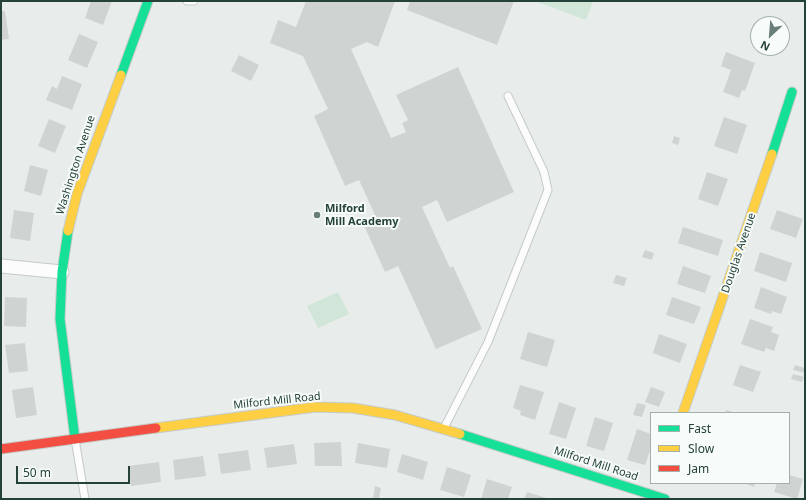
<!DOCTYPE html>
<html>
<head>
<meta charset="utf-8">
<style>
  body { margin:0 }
  #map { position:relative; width:806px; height:500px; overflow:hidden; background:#e8edeb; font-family:"Noto Sans",sans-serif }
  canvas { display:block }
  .frame { position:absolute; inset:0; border:2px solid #24423a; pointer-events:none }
  .legend { position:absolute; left:650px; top:412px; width:140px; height:72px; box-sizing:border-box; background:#f7fbf9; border:1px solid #a3b1ad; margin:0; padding:5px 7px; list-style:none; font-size:12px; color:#24423a }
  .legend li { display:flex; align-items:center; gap:8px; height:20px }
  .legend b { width:20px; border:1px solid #a3b1ad }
  .north { position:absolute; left:750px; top:16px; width:40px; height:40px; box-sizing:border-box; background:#f7fbf9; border:1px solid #a3b1ad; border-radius:50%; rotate:206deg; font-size:11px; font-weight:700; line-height:16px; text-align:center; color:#24423a }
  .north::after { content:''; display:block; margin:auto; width:14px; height:18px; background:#697e78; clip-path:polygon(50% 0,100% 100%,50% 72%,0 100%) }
  .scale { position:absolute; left:16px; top:466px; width:114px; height:18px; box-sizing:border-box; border:2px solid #24423a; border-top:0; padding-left:5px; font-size:12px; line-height:14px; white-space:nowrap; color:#24423a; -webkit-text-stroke:3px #f7fbf9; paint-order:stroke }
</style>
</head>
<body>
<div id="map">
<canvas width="806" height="500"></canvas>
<div class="frame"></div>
<ul class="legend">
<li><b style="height:5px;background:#16e098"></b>Fast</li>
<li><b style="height:5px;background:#ffcf43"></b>Slow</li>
<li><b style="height:5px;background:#f24e42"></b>Jam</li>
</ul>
<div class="north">N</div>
<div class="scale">50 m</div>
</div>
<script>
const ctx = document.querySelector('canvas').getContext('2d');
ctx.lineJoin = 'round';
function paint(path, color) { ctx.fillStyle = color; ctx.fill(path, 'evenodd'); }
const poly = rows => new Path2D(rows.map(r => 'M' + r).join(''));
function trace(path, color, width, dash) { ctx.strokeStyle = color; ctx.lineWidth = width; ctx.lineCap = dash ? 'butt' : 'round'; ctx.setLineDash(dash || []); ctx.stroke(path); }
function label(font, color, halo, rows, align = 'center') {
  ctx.font = font + ' "Noto Sans",sans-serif'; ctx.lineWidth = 4; ctx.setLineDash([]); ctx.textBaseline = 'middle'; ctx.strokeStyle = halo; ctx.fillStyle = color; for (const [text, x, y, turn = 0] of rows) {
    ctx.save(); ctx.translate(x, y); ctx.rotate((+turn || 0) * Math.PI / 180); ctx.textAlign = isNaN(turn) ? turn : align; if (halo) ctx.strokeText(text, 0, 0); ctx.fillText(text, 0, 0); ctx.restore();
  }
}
const green = poly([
  [535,1,593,1,586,20],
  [338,292,349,314,318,328,307,306]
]);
const building = poly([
  [91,1,112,1,103,25,85,18],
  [306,1,395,1,378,47,367,42,351,49,391,138,406,132,402,123,408,120,396,95,458,67,514,192,447,222,437,200,422,207,450,268,453,266,482,329,436,349,398,266,385,272,362,221,375,215,359,180,345,186,314,116,328,109,303,56,270,43,278,20,296,27],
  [410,1,514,1,497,45,407,10],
  [1,11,5,11,9,39,1,40],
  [79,34,98,42,87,68,68,60],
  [726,52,755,63,745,91,742,90,739,98,723,92,731,70,721,66],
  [239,55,259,65,251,81,231,71],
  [62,76,82,84,72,110,46,100,52,86,57,89],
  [724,117,747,125,737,154,714,146],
  [49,119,66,126,55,153,38,146],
  [674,136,680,138,678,145,672,143],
  [30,165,48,170,41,196,24,191],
  [707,172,728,179,718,206,698,199],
  [14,210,34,213,30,241,10,238],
  [777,210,803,219,796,238,770,229],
  [683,227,723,240,718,256,678,243],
  [645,250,654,253,652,260,642,257],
  [760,252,792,263,786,282,754,271],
  [683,266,711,276,705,293,677,284],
  [616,275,627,278,624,286,613,283],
  [761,287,787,297,781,314,772,311,771,314,754,308],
  [5,297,27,298,26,327,4,326],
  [672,297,701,307,694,324,666,315],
  [750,319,773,327,771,332,779,335,774,351,766,348,764,352,741,344],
  [528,332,555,340,547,367,520,359],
  [659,334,687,344,680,363,653,353],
  [25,343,28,371,9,373,5,345],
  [740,365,761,372,753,392,733,385],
  [795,365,805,368,805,373,793,370],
  [793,374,804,377,802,382,791,379],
  [520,385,544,392,535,420,520,415,521,411,513,408],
  [33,387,37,415,16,418,12,390],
  [651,387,665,392,659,407,645,402],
  [559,402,576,408,566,439,549,434],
  [637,403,646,405,642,417,633,415],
  [726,410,736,413,725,413],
  [595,417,613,423,604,451,586,446],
  [637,429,651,434,651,448,645,465,627,460],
  [341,442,342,466,315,466,314,443],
  [358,443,390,449,387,468,355,463],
  [294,444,297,464,267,468,264,448],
  [248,450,251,470,221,474,218,454],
  [402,454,428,462,423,480,397,472],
  [203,456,206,476,175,480,173,460],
  [159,462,161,482,131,486,128,466],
  [447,467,471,475,464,497,440,490],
  [789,475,803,479,797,499,774,492,777,483,789,483],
  [487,479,512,487,508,499,481,499],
  [744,483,755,483,754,487],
  [375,486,381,488,379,499,373,498],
  [527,492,550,499,524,499]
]);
const lane = poly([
  [187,1,194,1],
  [444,428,488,342,548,190,544,172,508,96],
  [75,439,85,499]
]);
const street = poly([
  [1,266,62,272]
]);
const fast = poly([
  [121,75,148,1],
  [772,154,792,92],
  [68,231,62,272,60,319,75,439],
  [460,434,665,499]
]);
const slow = poly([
  [68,231,77,194,121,75],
  [683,413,772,154],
  [156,428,315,407,353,408,395,415,460,434]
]);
const jam = poly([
  [1,449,156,428]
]);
const markers = [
  [317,215,4,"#697e78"]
];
const streetNames = [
  ["Washington Avenue",76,165,-72],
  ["Douglas Avenue",739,253,-71],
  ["Milford Mill Road",277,401,-6],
  ["Milford Mill Road",596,464,18]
];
const poiNames = [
  ["Milford",325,209],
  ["Mill Academy",325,222]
];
paint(green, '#d1e6d8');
paint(building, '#cfd4d2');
trace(lane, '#c5cac8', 9);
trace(street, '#c5cac8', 15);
trace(fast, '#c3cbc8', 11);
trace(slow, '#c3cbc8', 11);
trace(jam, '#c3cbc8', 11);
trace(lane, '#fcfcfc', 7);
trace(street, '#fcfcfc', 13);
trace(fast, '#16e098', 9);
trace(slow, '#ffcf43', 9);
trace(jam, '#f24e42', 9);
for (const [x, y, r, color] of markers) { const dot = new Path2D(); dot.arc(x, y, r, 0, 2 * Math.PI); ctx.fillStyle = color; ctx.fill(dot); trace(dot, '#f7fbf9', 1.5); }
label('11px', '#24423a', '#f7fbf9', streetNames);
label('bold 11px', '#24423a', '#f7fbf9', poiNames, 'left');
</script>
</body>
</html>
